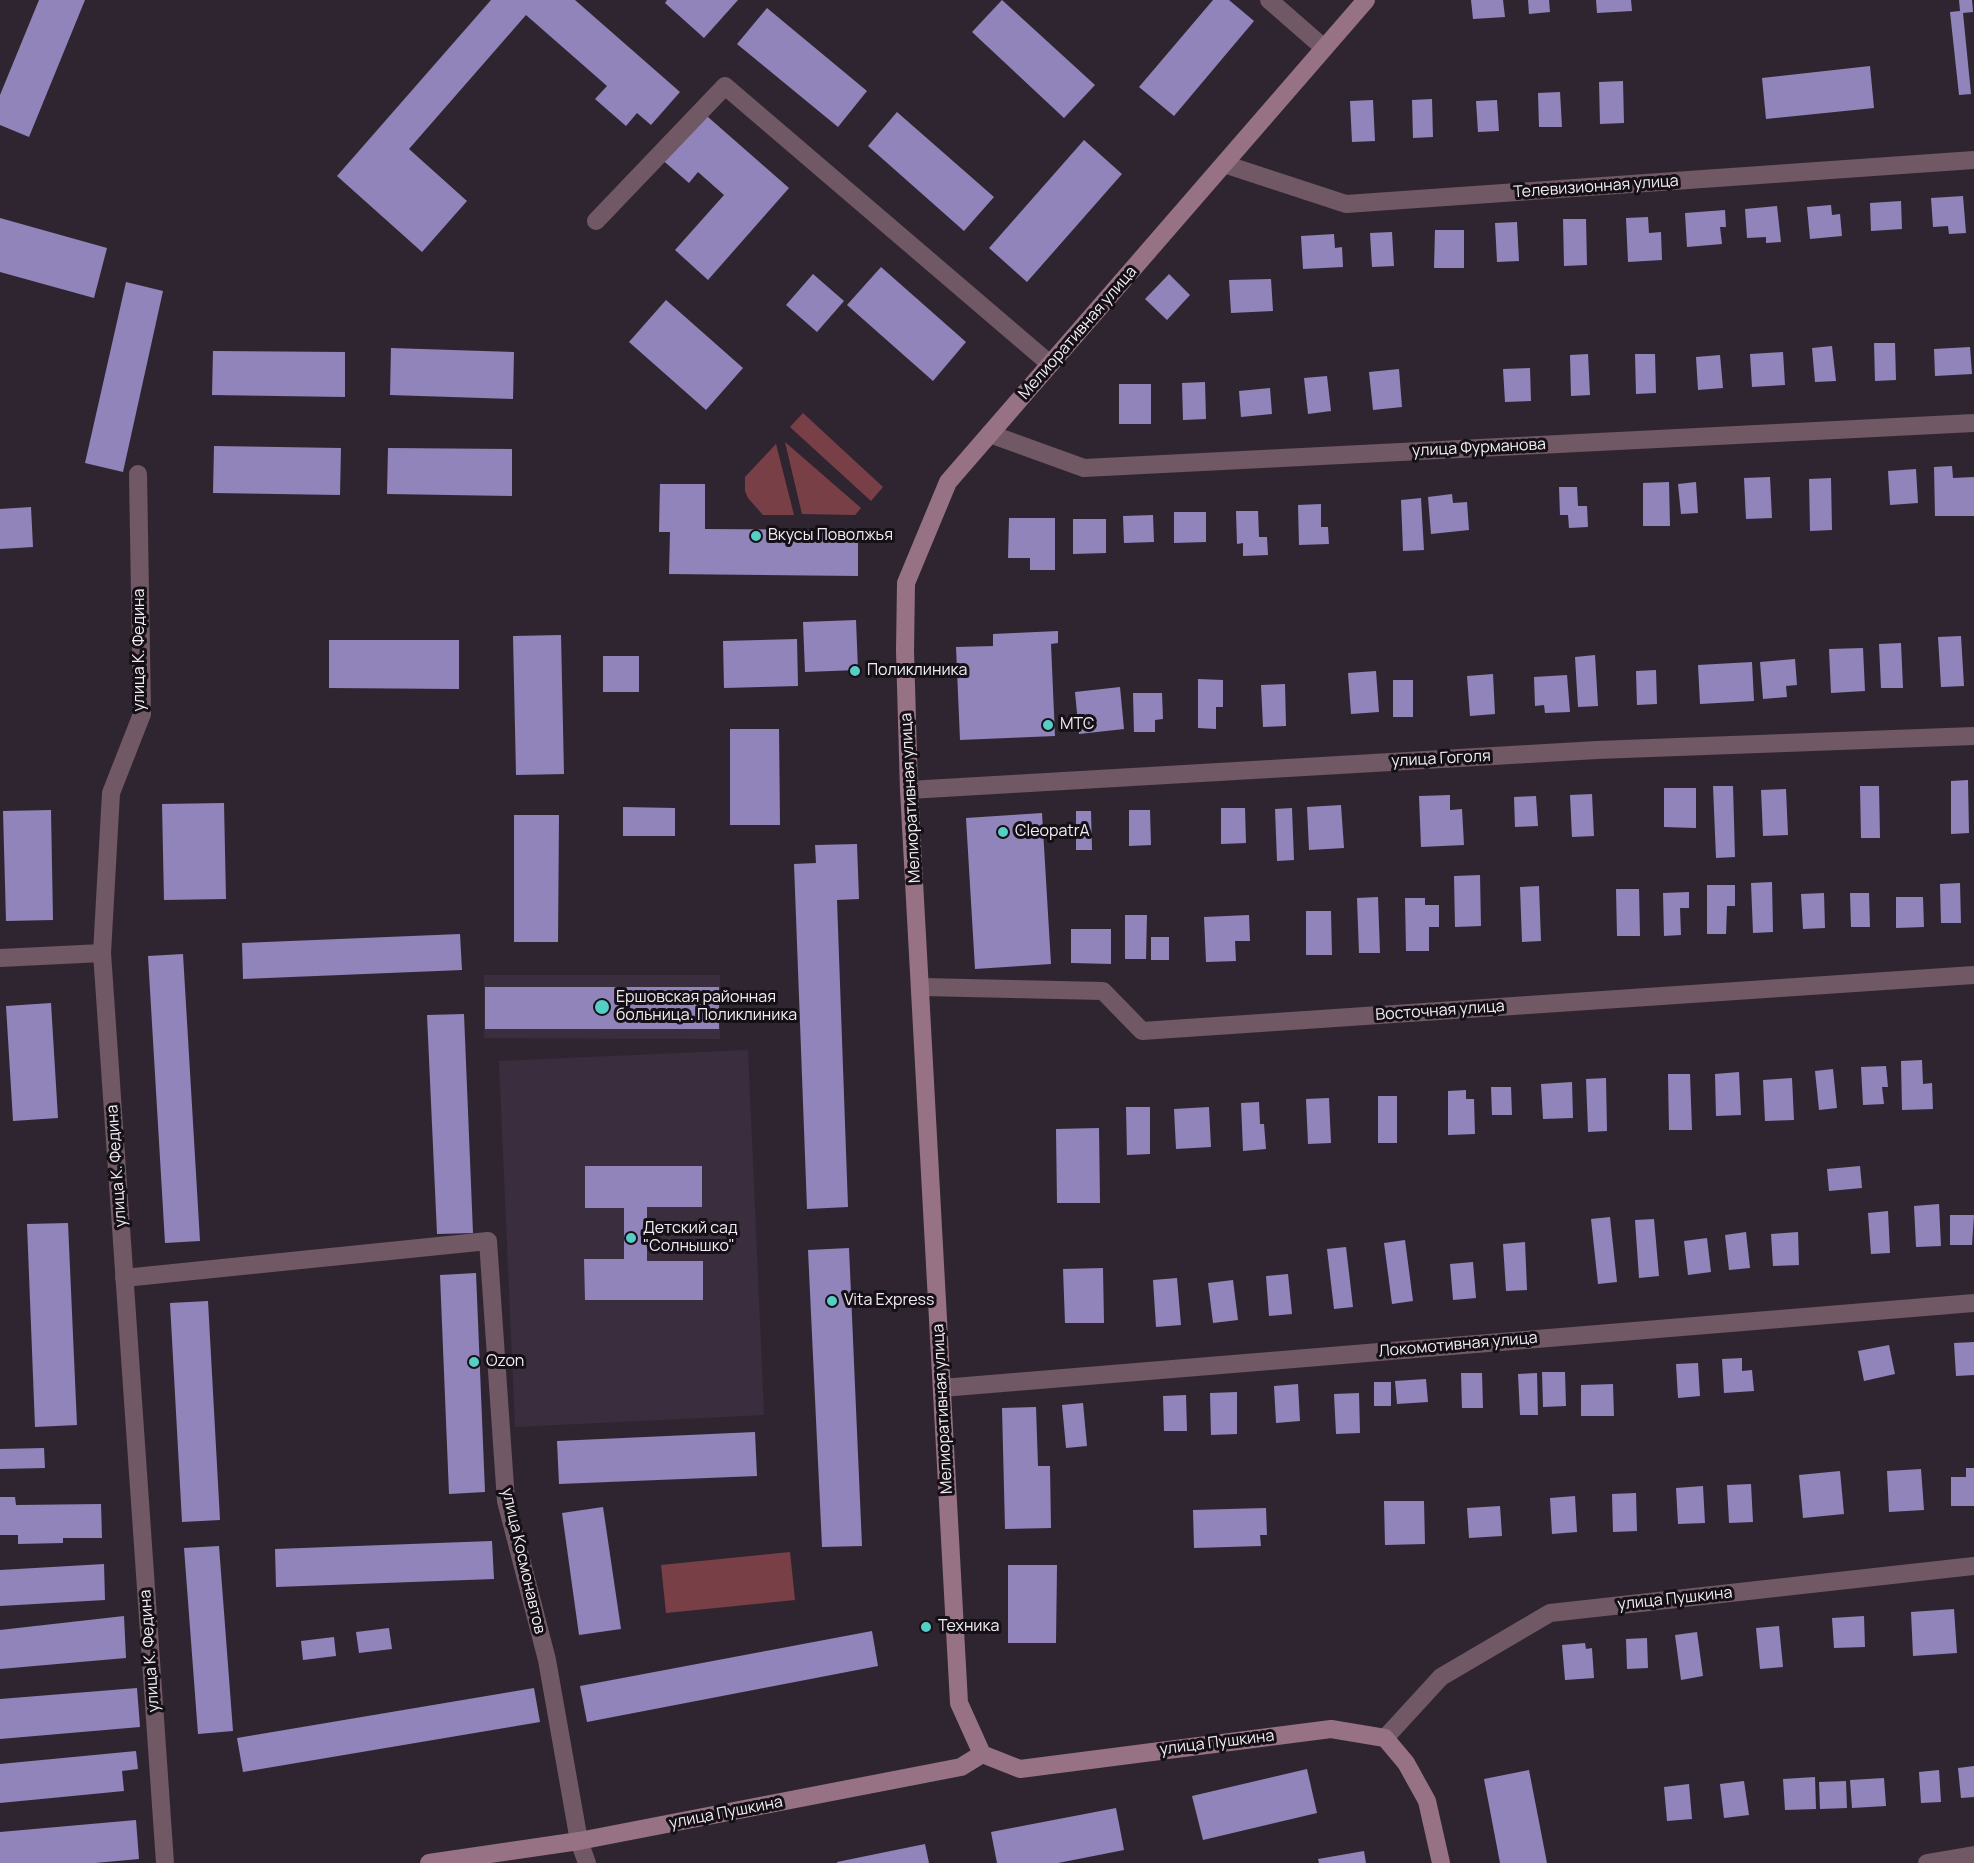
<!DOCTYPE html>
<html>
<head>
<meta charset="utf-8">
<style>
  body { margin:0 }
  canvas { display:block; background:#2f2531 }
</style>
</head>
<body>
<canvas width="1974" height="1863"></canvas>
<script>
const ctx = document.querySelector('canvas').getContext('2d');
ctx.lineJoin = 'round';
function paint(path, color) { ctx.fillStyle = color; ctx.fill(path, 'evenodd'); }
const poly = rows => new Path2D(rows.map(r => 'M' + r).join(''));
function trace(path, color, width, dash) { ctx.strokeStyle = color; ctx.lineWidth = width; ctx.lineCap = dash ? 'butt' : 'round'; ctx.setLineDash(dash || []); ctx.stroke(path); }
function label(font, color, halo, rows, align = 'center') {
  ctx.font = font + ' Manrope,sans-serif'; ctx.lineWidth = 6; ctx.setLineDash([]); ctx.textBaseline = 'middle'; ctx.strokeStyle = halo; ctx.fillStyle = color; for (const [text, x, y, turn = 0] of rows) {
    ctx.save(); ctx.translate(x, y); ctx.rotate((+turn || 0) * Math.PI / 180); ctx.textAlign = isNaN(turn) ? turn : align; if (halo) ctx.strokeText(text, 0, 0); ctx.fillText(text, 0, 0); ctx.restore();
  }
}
const built = poly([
  [484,975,720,975,720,1039,484,1038],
  [748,1050,764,1415,515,1427,499,1061]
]);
const green = poly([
  [803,413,883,487,871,501,790,427],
  [785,442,861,508,855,515,802,514],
  [776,444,794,515,763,515,748,498,745,491,745,477],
  [790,1552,795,1600,666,1613,661,1565]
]);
const building = poly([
  [39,0,85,0,29,137,0,125,0,95],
  [491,0,575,0,680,92,651,125,637,113,626,126,595,99,607,86,526,15,409,149,467,201,422,252,337,176],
  [667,0,738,0,704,38,665,3],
  [1002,0,1095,85,1064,118,972,32],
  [1213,0,1229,0,1254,21,1174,116,1139,87],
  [1471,0,1503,0,1505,17,1473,19],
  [1528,0,1549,0,1550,12,1529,14],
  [1596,0,1631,0,1632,11,1597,13],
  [1959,0,1972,0,1973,12,1963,13,1971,94,1959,95,1950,12,1960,11],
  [767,8,867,91,838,127,737,44],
  [1870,66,1874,108,1766,119,1762,78],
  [1623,81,1624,123,1600,124,1599,82],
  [1560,92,1562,127,1539,127,1538,93],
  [1432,99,1433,137,1413,138,1412,100],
  [1373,100,1375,141,1352,142,1350,101],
  [1497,100,1499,131,1478,132,1476,101],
  [700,110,789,188,708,280,675,250,724,195,698,172,689,183,659,157],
  [897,112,994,197,964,231,868,146],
  [1084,140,1122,174,1027,282,989,248],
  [1963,196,1966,233,1949,234,1948,226,1933,227,1931,198],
  [1901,201,1902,229,1871,231,1870,203],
  [1831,205,1832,215,1840,214,1842,236,1810,239,1807,207],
  [1777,206,1781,242,1766,243,1766,237,1747,238,1745,209],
  [1725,210,1726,227,1720,227,1722,244,1687,247,1685,213],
  [1648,217,1649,233,1661,232,1662,260,1628,262,1626,218],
  [0,218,107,248,94,298,0,272],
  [1563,219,1586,219,1587,265,1564,266],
  [1517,222,1519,261,1497,262,1495,223],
  [1435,230,1464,230,1464,268,1434,268],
  [1392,232,1394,266,1372,267,1370,233],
  [1334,234,1335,248,1342,247,1343,267,1303,269,1301,236],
  [881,267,966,342,933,381,847,305],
  [813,274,844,301,817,332,786,305],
  [1169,274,1190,295,1167,320,1145,299],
  [1271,279,1273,311,1231,313,1229,280],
  [126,282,163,291,123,472,85,463],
  [666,300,743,368,706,410,629,342],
  [1874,343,1895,343,1896,380,1875,381],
  [1832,346,1836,381,1815,382,1812,348],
  [1970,347,1972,374,1935,376,1934,349],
  [391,348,514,352,513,399,390,395],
  [213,351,345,352,345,397,212,395],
  [1783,352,1785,385,1752,387,1750,354],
  [1588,354,1590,395,1571,396,1570,355],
  [1635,354,1655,354,1656,393,1636,394],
  [1720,355,1723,388,1698,390,1696,357],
  [1530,368,1531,401,1505,402,1503,369],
  [1399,369,1402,407,1373,410,1369,372],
  [1327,376,1331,411,1308,414,1304,378],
  [1205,382,1206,419,1183,420,1182,383],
  [1119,384,1151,384,1151,424,1119,424],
  [1270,388,1272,414,1241,417,1239,391],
  [214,446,341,448,340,495,213,493],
  [388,448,512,449,512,496,387,494],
  [1952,466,1953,478,1974,477,1974,516,1935,516,1934,467],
  [1916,469,1918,503,1890,505,1888,471],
  [1770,477,1772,518,1746,519,1744,478],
  [1831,478,1832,530,1810,531,1809,479],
  [1669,482,1670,526,1643,526,1643,483],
  [1696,482,1698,513,1681,514,1678,484],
  [660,484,705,484,705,529,858,530,858,576,669,574,670,532,659,532],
  [1559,487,1577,487,1578,506,1587,506,1588,527,1569,528,1568,515,1560,515],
  [1452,494,1453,503,1467,502,1469,530,1431,534,1428,497],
  [1421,498,1424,550,1403,551,1401,500],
  [1321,504,1321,527,1328,527,1329,544,1299,545,1298,505],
  [31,507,33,547,0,549,0,509],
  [1236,511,1258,511,1259,537,1267,537,1268,555,1243,556,1243,543,1237,544],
  [1174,512,1206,512,1206,542,1174,543],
  [1153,515,1154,542,1124,543,1123,516],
  [1009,518,1055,518,1055,570,1030,570,1030,558,1008,558],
  [1073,519,1106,519,1106,553,1073,554],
  [856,620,858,670,805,672,803,622],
  [1058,631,1058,643,1051,644,1055,736,960,740,956,647,993,646,993,634],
  [561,635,564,774,516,775,513,636],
  [1961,636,1964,686,1941,687,1938,637],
  [797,639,798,686,724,688,723,641],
  [329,640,459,640,459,689,329,688],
  [1901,643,1903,688,1881,688,1879,644],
  [1863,648,1865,691,1831,693,1829,649],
  [1595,655,1598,706,1578,707,1575,657],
  [603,656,639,656,639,692,603,692],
  [1795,659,1797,685,1786,686,1787,697,1763,699,1760,662],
  [1752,662,1754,701,1700,704,1698,665],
  [1656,670,1657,704,1637,705,1636,671],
  [1376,671,1379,712,1351,714,1348,673],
  [1493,674,1495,714,1470,716,1467,676],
  [1567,675,1570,712,1545,713,1544,705,1535,706,1534,677],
  [1198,679,1223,680,1223,707,1216,707,1216,729,1198,728],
  [1393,680,1413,680,1413,717,1393,717],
  [1285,684,1286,726,1263,727,1261,685],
  [1120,687,1124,729,1079,734,1075,692],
  [1133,693,1162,693,1163,719,1155,720,1155,732,1134,732],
  [730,729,779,729,780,825,730,825],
  [1968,780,1969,833,1951,834,1951,781],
  [1713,786,1733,786,1735,857,1716,858],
  [1860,786,1879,786,1880,838,1861,838],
  [1664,788,1696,788,1696,828,1664,827],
  [1786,789,1788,835,1763,836,1761,790],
  [1592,794,1594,836,1572,837,1570,795],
  [1450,795,1450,810,1462,809,1464,845,1421,847,1419,796],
  [1536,796,1538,826,1515,827,1514,797],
  [224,803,226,899,164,900,162,804],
  [1341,805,1344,848,1309,850,1307,807],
  [623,807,675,808,675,836,623,836],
  [1221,808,1245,808,1246,843,1221,844],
  [1292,808,1294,860,1277,861,1275,809],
  [51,810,53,920,6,921,3,811],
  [1129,810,1150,810,1151,845,1129,846],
  [1076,811,1091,811,1092,850,1076,850],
  [1042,813,1051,964,975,969,966,818],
  [514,815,559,815,558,942,514,942],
  [857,844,859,899,837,900,848,1207,807,1209,794,864,816,863,815,845],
  [1480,875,1481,926,1455,927,1454,876],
  [1772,882,1773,932,1753,933,1751,883],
  [1960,883,1961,923,1941,923,1940,884],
  [1707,885,1735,885,1735,906,1727,906,1726,934,1707,934],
  [1539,886,1541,941,1522,942,1520,887],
  [1616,889,1639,889,1640,936,1617,936],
  [1689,892,1689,908,1680,908,1681,935,1664,936,1663,893],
  [1824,893,1825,928,1803,929,1801,894],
  [1850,893,1869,893,1870,927,1851,927],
  [1378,897,1380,953,1359,953,1357,898],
  [1896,897,1923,897,1924,927,1896,928],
  [1405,898,1425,898,1425,905,1439,905,1439,927,1429,927,1429,951,1406,951],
  [1306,911,1331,911,1332,955,1306,955],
  [1125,915,1147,915,1146,959,1125,959],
  [1249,915,1250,941,1235,941,1236,961,1206,962,1204,917],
  [1071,929,1111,929,1111,964,1071,963],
  [460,934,462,970,243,979,242,943],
  [1151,937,1169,937,1169,960,1151,960],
  [183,954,200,1241,165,1243,148,956],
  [485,987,719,987,719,1029,485,1029],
  [51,1003,58,1118,13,1121,6,1006],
  [464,1014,473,1233,437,1234,427,1015],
  [1922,1060,1923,1084,1932,1083,1933,1109,1902,1110,1901,1061],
  [1886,1066,1888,1087,1882,1087,1884,1104,1863,1105,1861,1067],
  [1833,1069,1837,1108,1819,1110,1815,1071],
  [1739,1072,1741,1115,1716,1116,1715,1074],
  [1668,1074,1690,1074,1692,1130,1669,1130],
  [1606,1078,1607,1131,1588,1132,1586,1079],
  [1792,1078,1794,1120,1765,1121,1763,1080],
  [1572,1082,1573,1118,1543,1119,1541,1084],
  [1491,1087,1511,1087,1512,1115,1492,1115],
  [1466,1090,1466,1099,1474,1099,1475,1134,1448,1135,1448,1091],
  [1378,1096,1397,1096,1397,1143,1378,1143],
  [1329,1098,1331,1143,1308,1144,1306,1099],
  [1259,1102,1260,1124,1264,1124,1266,1149,1243,1151,1241,1103],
  [1126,1107,1150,1107,1150,1154,1127,1155],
  [1209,1107,1211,1147,1176,1149,1174,1109],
  [1099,1128,1100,1203,1057,1203,1056,1129],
  [585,1166,702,1166,702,1207,647,1207,647,1261,703,1261,703,1300,585,1300,584,1259,624,1259,624,1208,585,1208],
  [1860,1166,1862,1188,1829,1191,1827,1169],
  [1939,1204,1941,1246,1916,1247,1914,1206],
  [1888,1211,1890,1253,1871,1254,1868,1213],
  [1950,1215,1974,1215,1972,1245,1950,1245],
  [1610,1217,1617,1282,1598,1284,1591,1219],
  [1654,1219,1659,1276,1639,1278,1635,1220],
  [68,1223,77,1425,35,1427,27,1224],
  [1746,1232,1750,1268,1729,1270,1725,1235],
  [1798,1232,1799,1265,1773,1266,1771,1234],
  [1707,1238,1711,1272,1688,1275,1684,1241],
  [1405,1240,1413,1301,1392,1304,1384,1243],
  [1525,1242,1527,1290,1506,1291,1503,1244],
  [1346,1247,1353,1307,1334,1309,1327,1249],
  [849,1248,862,1546,822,1547,808,1250],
  [1473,1262,1476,1298,1453,1300,1450,1264],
  [1103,1268,1104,1323,1065,1323,1063,1269],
  [476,1273,485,1492,449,1494,440,1275],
  [1288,1274,1292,1314,1269,1316,1266,1276],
  [1177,1278,1181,1325,1156,1327,1153,1280],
  [1233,1280,1238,1320,1213,1323,1208,1283],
  [208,1301,220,1520,182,1522,170,1303],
  [1974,1342,1974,1375,1956,1376,1954,1343],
  [1889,1345,1895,1374,1864,1381,1858,1351],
  [1742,1358,1742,1371,1752,1370,1754,1391,1724,1393,1722,1359],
  [1698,1363,1700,1396,1678,1398,1676,1364],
  [1542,1372,1565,1372,1566,1406,1543,1407],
  [1461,1373,1482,1373,1483,1408,1462,1408],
  [1537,1373,1538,1415,1520,1415,1518,1374],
  [1426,1379,1428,1402,1397,1404,1395,1381],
  [1374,1382,1391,1382,1391,1406,1374,1406],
  [1298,1384,1300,1421,1276,1423,1274,1386],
  [1613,1384,1614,1416,1581,1416,1581,1385],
  [1237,1392,1237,1434,1211,1435,1210,1393],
  [1359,1393,1360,1433,1336,1434,1334,1394],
  [1186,1395,1187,1431,1164,1431,1163,1396],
  [1083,1403,1087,1446,1066,1448,1062,1405],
  [1036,1407,1038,1466,1050,1466,1051,1528,1005,1529,1002,1408],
  [755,1432,757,1476,559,1484,557,1441],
  [44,1448,45,1468,0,1469,0,1449],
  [1966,1468,1974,1468,1974,1506,1951,1506,1951,1477,1966,1477],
  [1921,1469,1924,1510,1889,1512,1887,1471],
  [1840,1471,1844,1514,1803,1518,1799,1475],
  [1751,1484,1753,1522,1729,1523,1727,1485],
  [1703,1486,1705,1523,1678,1524,1676,1488],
  [1636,1493,1637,1531,1613,1532,1612,1494],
  [1575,1496,1577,1532,1552,1534,1550,1498],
  [0,1497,15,1497,16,1505,101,1504,102,1538,63,1538,63,1543,18,1544,18,1535,0,1535],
  [1384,1501,1424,1501,1425,1544,1385,1545],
  [1500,1506,1502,1536,1469,1538,1467,1508],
  [603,1507,621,1629,579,1635,562,1513],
  [1266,1508,1267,1535,1260,1535,1261,1546,1194,1548,1193,1510],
  [492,1541,494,1579,276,1587,275,1549],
  [219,1546,233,1731,198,1734,184,1548],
  [104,1564,105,1600,0,1606,0,1570],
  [1008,1565,1057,1565,1056,1643,1008,1643],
  [1954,1609,1957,1653,1913,1656,1911,1612],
  [124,1616,126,1658,0,1669,0,1630],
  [1864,1616,1865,1647,1834,1648,1832,1618],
  [1779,1626,1783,1667,1760,1669,1756,1628],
  [389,1628,392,1649,359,1653,356,1632],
  [872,1631,878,1666,587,1722,580,1686],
  [1697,1632,1703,1676,1681,1680,1675,1635],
  [334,1637,336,1656,303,1660,301,1641],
  [1647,1638,1648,1668,1627,1669,1626,1639],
  [1585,1643,1586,1649,1592,1648,1594,1678,1565,1680,1562,1645],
  [137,1688,140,1727,0,1739,0,1699],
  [534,1688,540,1722,243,1772,237,1738],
  [136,1751,138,1769,122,1771,124,1791,0,1803,0,1764],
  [1974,1766,1974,1797,1961,1798,1958,1768],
  [1307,1769,1317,1813,1203,1840,1192,1796],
  [1529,1770,1547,1863,1500,1863,1484,1779],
  [1939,1770,1941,1802,1921,1803,1919,1772],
  [1815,1777,1816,1809,1785,1810,1783,1779],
  [1884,1778,1886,1806,1852,1808,1850,1780],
  [1744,1781,1749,1815,1724,1818,1720,1784],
  [1846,1781,1847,1808,1820,1809,1819,1782],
  [1689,1784,1692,1819,1667,1821,1664,1787],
  [1116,1808,1124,1850,1058,1863,997,1863,991,1832],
  [136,1820,139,1859,95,1863,0,1863,0,1832],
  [925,1844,929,1863,837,1863,837,1862],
  [1364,1851,1366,1863,1319,1863,1318,1859]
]);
const street = poly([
  [1269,0,1324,48],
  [1224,164,1346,204,1974,160],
  [596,221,725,86,1050,364],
  [990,434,1084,468,1974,423],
  [138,474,142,714,111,793,102,953,165,1863],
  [909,790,1597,750,1974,736],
  [0,958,102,953],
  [922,987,1103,991,1142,1031,1974,975],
  [124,1278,488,1241,506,1501,547,1660,579,1841,587,1863],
  [942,1388,1974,1303],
  [1385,1738,1441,1677,1550,1613,1974,1566],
  [1927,1863,1974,1855]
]);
const secondary = poly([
  [982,1754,959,1703,909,790,905,651,906,583,948,482,1366,0],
  [982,1754,1020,1769,1331,1729,1385,1738,1406,1763,1427,1801,1441,1863],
  [429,1863,579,1841,961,1767,982,1754]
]);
const markers = [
  [756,536,6,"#55cec5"],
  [855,671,6,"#55cec5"],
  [1048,725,6,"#55cec5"],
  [1003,832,6,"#55cec5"],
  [602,1007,8,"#55cec5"],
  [631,1238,6,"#55cec5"],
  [832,1301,6,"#55cec5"],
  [474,1362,6,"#55cec5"],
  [926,1627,6,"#55cec5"]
];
const streetNames = [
  ["Телевизионная улица",1596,187,-4],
  ["Мелиоративная улица",1078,333,-49],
  ["улица Фурманова",1479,448,-3],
  ["улица К. Федина",140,650,-90],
  ["улица Гоголя",1441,759,-3],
  ["Мелиоративная улица",911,798,-93],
  ["Восточная улица",1440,1011,-4],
  ["улица К. Федина",117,1166,-94],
  ["Локомотивная улица",1458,1345,-5],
  ["Мелиоративная улица",943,1409,-93],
  ["улица Космонавтов",523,1561,77],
  ["улица Пушкина",1675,1599,-6],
  ["улица К. Федина",150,1651,-94],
  ["улица Пушкина",1217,1743,-7],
  ["улица Пушкина",726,1813,-11]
];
const poiNames = [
  ["Вкусы Поволжья",768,536],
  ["Поликлиника",867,671],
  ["МТС",1060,725],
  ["CleopatrA",1015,832],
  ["Ершовская районная",616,998],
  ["больница. Поликлиника",616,1016],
  ["Детский сад",643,1229],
  ["\"Солнышко\"",643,1247],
  ["Vita Express",844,1301],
  ["Ozon",486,1362],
  ["Техника",938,1627]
];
paint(built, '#3a2d3d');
paint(green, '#793f46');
paint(building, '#9084ba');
trace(street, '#705864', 18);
trace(secondary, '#977285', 18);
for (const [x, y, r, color] of markers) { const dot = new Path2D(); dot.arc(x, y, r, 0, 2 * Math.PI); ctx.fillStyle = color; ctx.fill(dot); trace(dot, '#141015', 2); }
label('16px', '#f3ecf4', '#141015', streetNames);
label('16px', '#f3ecf4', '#141015', poiNames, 'left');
</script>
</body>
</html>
